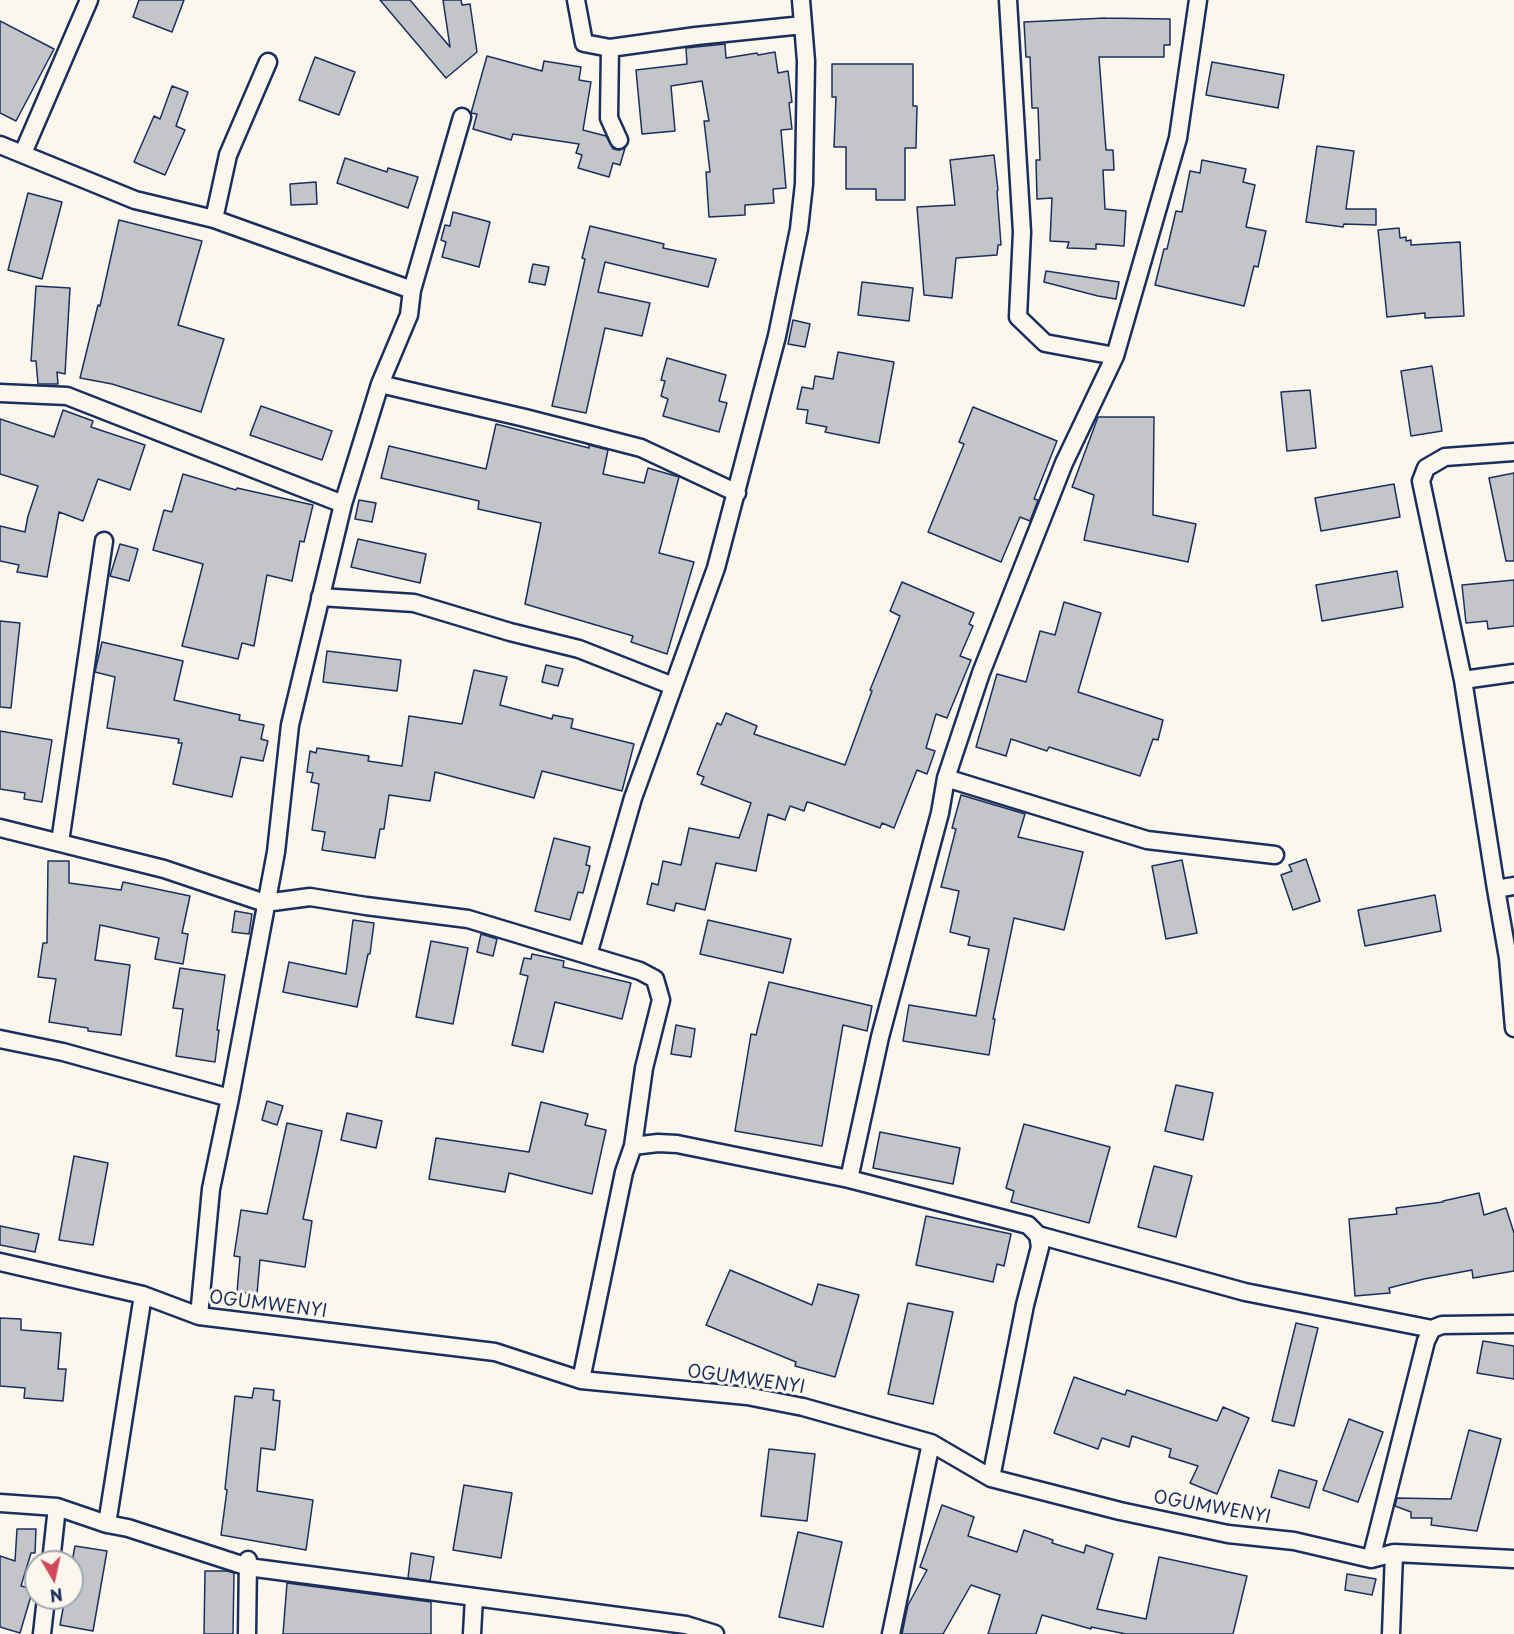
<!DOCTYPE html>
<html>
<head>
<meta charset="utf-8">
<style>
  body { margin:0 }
  #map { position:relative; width:1514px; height:1634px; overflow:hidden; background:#fbf7ec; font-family:"Playpen Sans",sans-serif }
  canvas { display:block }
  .north { position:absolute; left:24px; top:1550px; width:60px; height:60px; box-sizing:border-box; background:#fbf7ec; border:2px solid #a1a7b3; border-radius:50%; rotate:171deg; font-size:16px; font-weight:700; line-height:24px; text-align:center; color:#1b2f5e }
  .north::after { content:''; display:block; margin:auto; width:21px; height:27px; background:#d1495b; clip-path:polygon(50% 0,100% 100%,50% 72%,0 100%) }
</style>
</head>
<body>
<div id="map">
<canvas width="1514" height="1634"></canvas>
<div class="north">N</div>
</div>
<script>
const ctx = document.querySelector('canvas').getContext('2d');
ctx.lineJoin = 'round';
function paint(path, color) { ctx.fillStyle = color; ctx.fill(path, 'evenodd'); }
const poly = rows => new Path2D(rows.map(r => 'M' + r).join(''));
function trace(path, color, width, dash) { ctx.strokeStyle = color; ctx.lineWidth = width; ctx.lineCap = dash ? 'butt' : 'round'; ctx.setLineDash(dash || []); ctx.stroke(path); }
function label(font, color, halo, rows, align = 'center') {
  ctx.font = font + ' "Playpen Sans",sans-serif'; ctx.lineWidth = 6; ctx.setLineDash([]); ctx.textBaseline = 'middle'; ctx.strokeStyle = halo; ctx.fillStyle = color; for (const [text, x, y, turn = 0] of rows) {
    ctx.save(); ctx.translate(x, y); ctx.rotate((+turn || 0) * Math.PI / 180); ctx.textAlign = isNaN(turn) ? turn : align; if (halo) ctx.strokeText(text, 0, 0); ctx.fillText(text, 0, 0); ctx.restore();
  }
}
const building = poly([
  [139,0,184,0,172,32,133,17,139,0],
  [380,0,410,0,450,47,443,0,461,0,462,5,470,4,477,52,446,78,380,0],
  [1105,18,1170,19,1170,45,1164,45,1164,57,1099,57,1106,150,1113,150,1114,170,1103,170,1105,209,1126,211,1124,246,1096,244,1096,249,1067,248,1069,242,1050,241,1052,198,1037,199,1036,160,1040,160,1038,108,1032,108,1030,57,1026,57,1024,22,1105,18],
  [0,21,54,49,16,121,0,113,0,21],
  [725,44,726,58,757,53,758,55,775,52,778,73,788,71,792,102,789,103,792,129,781,130,786,188,773,189,774,203,745,205,745,215,709,217,706,172,710,172,704,121,709,121,702,81,671,86,675,131,642,134,636,70,687,64,686,48,725,44],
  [487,56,542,71,544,61,581,67,579,80,591,82,583,130,606,136,613,149,619,150,625,148,620,165,613,163,609,177,578,168,582,155,576,153,579,144,513,134,511,140,473,129,477,114,471,113,487,56],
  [315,57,355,72,339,115,299,100,315,57],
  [1212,62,1284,75,1278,108,1206,95,1212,62],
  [832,64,913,64,913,106,917,106,916,148,905,148,905,200,876,200,876,189,846,189,846,147,834,147,836,97,832,97,832,64],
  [172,86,188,92,176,126,185,130,165,175,134,162,154,116,160,119,172,86],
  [1317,146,1354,151,1346,209,1376,209,1376,225,1344,224,1343,227,1306,222,1317,146],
  [994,155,998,190,997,191,1001,245,998,245,997,255,956,258,952,298,924,295,917,207,955,205,950,160,994,155],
  [345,158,387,172,388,168,418,177,408,208,337,183,345,158],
  [1202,160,1246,169,1243,182,1255,185,1246,227,1266,231,1258,267,1254,266,1244,306,1155,285,1164,249,1167,249,1176,211,1182,212,1190,171,1200,173,1202,160],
  [316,182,317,204,291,205,290,184,316,182],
  [28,193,62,202,42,279,8,270,28,193],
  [453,212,490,222,479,267,442,257,446,242,441,240,445,225,450,226,453,212],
  [119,220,202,241,178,325,224,339,201,412,112,384,80,378,98,305,100,306,119,220],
  [590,226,664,244,663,248,716,259,708,287,605,262,598,292,650,303,642,336,605,328,586,413,552,406,585,259,582,258,590,226],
  [1399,228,1400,238,1406,237,1406,241,1411,240,1411,245,1460,242,1464,316,1425,318,1425,313,1387,317,1378,230,1399,228],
  [533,264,549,267,545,285,529,282,533,264],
  [1046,271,1119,282,1116,299,1098,296,1044,282,1046,271],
  [862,282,913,288,909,321,858,315,862,282],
  [36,286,70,288,65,374,57,372,58,384,38,384,36,361,31,361,36,286],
  [793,320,810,324,805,347,788,344,793,320],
  [838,352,894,362,879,443,825,432,827,427,806,423,808,410,797,409,802,387,813,389,815,376,833,379,838,352],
  [667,358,726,375,719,401,727,403,719,432,663,416,668,399,661,396,665,381,661,380,667,358],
  [1432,366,1442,431,1411,436,1401,371,1432,366],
  [1310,390,1316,448,1287,451,1281,392,1310,390],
  [261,406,332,431,322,460,250,435,261,406],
  [973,407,1057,441,1034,499,1038,500,1030,521,1020,517,1001,562,928,532,964,444,959,442,973,407],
  [63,410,93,421,91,427,145,445,130,490,98,479,83,521,59,512,47,577,17,572,19,565,0,561,0,526,25,532,28,516,38,486,0,474,0,419,54,437,63,410],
  [1098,417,1154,417,1153,515,1196,524,1188,562,1084,540,1094,495,1072,487,1098,417],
  [496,424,589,448,589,445,608,450,603,474,644,483,648,468,679,477,659,553,694,562,667,654,631,642,633,636,525,604,541,523,478,509,479,501,381,478,389,446,486,469,496,424],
  [1514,473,1514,561,1506,561,1489,478,1514,473],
  [183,474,236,490,237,488,313,505,304,542,300,541,292,581,267,575,254,646,242,643,238,659,182,646,203,564,153,550,164,510,172,512,183,474],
  [1394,484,1400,517,1321,531,1315,498,1394,484],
  [359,500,376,503,372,522,355,519,359,500],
  [358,539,426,554,420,583,351,567,358,539],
  [120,544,138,549,129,581,110,576,120,544],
  [1397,571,1403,607,1322,621,1316,585,1397,571],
  [1514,580,1514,626,1488,629,1487,621,1466,623,1462,585,1514,580],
  [902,582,974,613,969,624,973,626,960,656,971,660,947,718,936,714,926,748,935,751,927,774,917,770,894,828,882,823,880,828,811,803,807,802,804,811,790,806,785,820,768,814,756,871,716,863,705,910,676,903,674,911,647,904,652,883,658,885,663,861,681,865,689,828,739,838,751,803,701,784,704,777,697,774,717,723,721,725,726,713,757,726,754,734,845,765,872,691,870,690,900,616,890,611,902,582],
  [1064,602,1101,613,1078,692,1163,720,1158,740,1153,739,1140,776,1049,747,1047,751,1011,739,1006,756,976,747,997,674,1026,682,1040,631,1055,635,1064,602],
  [0,621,20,623,11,708,0,707,0,621],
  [102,642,183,661,174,700,240,715,239,720,264,725,261,739,268,741,263,761,241,757,232,797,173,784,182,743,178,743,179,739,107,728,115,677,95,672,102,642],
  [327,651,401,660,397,691,323,682,327,651],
  [546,665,563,669,558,686,542,682,546,665],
  [474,670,507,677,500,705,552,719,553,715,573,719,571,728,634,744,622,791,542,771,534,798,435,772,430,801,389,795,384,829,380,829,375,858,322,850,325,832,312,830,319,784,311,782,313,773,307,772,310,751,316,753,317,748,369,756,368,761,402,766,409,716,462,724,474,670],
  [0,731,52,740,42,802,24,799,25,793,0,789,0,731],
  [961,795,1025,814,1018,837,1083,852,1064,930,1014,918,993,1019,995,1019,989,1055,903,1041,909,1005,976,1016,989,949,968,945,970,937,950,932,959,891,941,887,956,829,952,828,961,795],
  [554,838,590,847,586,865,590,866,583,893,578,892,570,920,535,911,554,838],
  [1306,859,1320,901,1293,910,1281,875,1292,871,1289,865,1306,859],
  [1182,860,1197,933,1166,939,1152,866,1182,860],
  [48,861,69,861,69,883,121,890,123,882,190,896,182,933,188,934,183,964,155,959,159,938,100,925,95,960,130,965,121,1035,88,1031,88,1028,49,1022,56,979,38,977,43,943,47,943,48,861],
  [1435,895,1441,931,1365,946,1358,910,1435,895],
  [235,911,252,914,249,934,232,932,235,911],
  [353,920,374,923,370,954,368,954,357,1007,283,992,289,962,346,974,353,920],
  [708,920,791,939,783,973,700,954,708,920],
  [481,934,497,939,493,956,477,952,481,934],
  [431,941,468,948,453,1024,416,1017,431,941],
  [532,954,564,961,563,967,631,983,622,1019,555,1002,543,1052,512,1045,528,976,520,974,524,958,531,959,532,954],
  [180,968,225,975,217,1030,219,1030,215,1062,176,1056,183,1009,173,1008,180,968],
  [769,982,872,1006,867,1031,843,1025,822,1146,735,1131,751,1034,756,1035,769,982],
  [676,1025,695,1029,691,1057,671,1054,676,1025],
  [1176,1085,1213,1093,1203,1140,1165,1131,1176,1085],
  [267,1101,283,1106,277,1125,262,1120,267,1101],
  [541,1102,588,1114,585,1125,606,1130,592,1194,509,1173,505,1192,429,1179,436,1138,529,1152,541,1102],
  [347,1113,382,1121,376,1148,341,1140,347,1113],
  [287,1123,322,1131,303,1219,312,1221,305,1267,260,1260,257,1294,237,1292,240,1257,234,1256,241,1210,267,1214,287,1123],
  [1024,1124,1110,1147,1089,1223,1011,1202,1014,1191,1006,1188,1024,1124],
  [880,1132,960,1148,953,1184,873,1168,880,1132],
  [74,1156,108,1163,93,1245,59,1240,74,1156],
  [1154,1166,1192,1176,1176,1237,1138,1227,1154,1166],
  [1479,1193,1484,1215,1506,1208,1514,1233,1514,1271,1473,1278,1472,1270,1424,1279,1389,1288,1390,1293,1355,1296,1349,1219,1397,1214,1396,1208,1443,1202,1443,1201,1479,1193],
  [926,1216,1011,1234,1004,1266,997,1264,993,1282,916,1265,926,1216],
  [0,1226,39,1234,35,1252,0,1245,0,1226],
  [730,1270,812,1305,818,1284,859,1295,835,1377,795,1366,796,1362,706,1325,730,1270],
  [908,1303,953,1312,933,1404,888,1394,908,1303],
  [0,1318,21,1319,21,1330,61,1333,58,1369,66,1369,63,1401,24,1398,25,1388,0,1386,0,1318],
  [1296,1323,1318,1328,1294,1426,1272,1421,1296,1323],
  [1483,1341,1514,1346,1514,1379,1477,1373,1483,1341],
  [1074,1377,1125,1395,1127,1390,1217,1421,1223,1407,1249,1418,1217,1494,1190,1483,1198,1466,1169,1457,1171,1449,1132,1436,1129,1447,1102,1438,1098,1449,1054,1433,1074,1377],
  [254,1388,274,1390,273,1400,280,1401,275,1450,261,1448,257,1491,313,1500,306,1550,221,1535,227,1490,225,1489,235,1396,252,1398,254,1388],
  [1349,1419,1383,1432,1358,1502,1323,1490,1349,1419],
  [1469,1430,1501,1439,1477,1531,1431,1525,1432,1518,1411,1518,1411,1512,1395,1506,1397,1498,1451,1499,1469,1430],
  [769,1449,815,1454,807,1521,761,1516,769,1449],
  [1279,1470,1317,1481,1309,1508,1271,1497,1279,1470],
  [464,1485,512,1493,501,1558,453,1550,464,1485],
  [942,1505,974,1517,968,1536,1017,1552,1024,1530,1053,1540,1052,1543,1084,1553,1086,1545,1113,1554,1097,1609,1146,1619,1159,1557,1247,1576,1233,1634,1126,1634,1091,1627,1091,1629,1042,1615,1036,1634,988,1634,1000,1595,971,1585,943,1634,902,1634,908,1605,927,1570,920,1567,942,1505],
  [17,1529,36,1529,35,1553,31,1553,21,1586,33,1589,20,1633,0,1627,0,1556,15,1561,17,1529],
  [798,1532,842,1542,823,1627,779,1617,798,1532],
  [75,1546,107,1551,93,1631,60,1625,65,1598,72,1598,72,1562,75,1546],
  [411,1553,434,1557,430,1581,408,1578,411,1553],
  [205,1571,227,1571,234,1573,233,1634,204,1634,205,1571],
  [1347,1574,1376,1579,1372,1595,1345,1590,1347,1574],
  [287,1583,431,1602,431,1634,283,1634,287,1583]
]);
const minor = poly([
  [576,0,584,43,610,48,696,36,803,25],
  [1008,0,1022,232,1018,317,1045,343,1115,356],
  [610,48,609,118,619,140],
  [0,145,135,200,214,219,412,290,409,315,380,384,343,504,290,725,276,852,230,1098,211,1189,199,1316],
  [23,153,89,0],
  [214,219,228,155,268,62],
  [412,290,462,117],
  [380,384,525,418,641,448,737,493],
  [0,393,67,396,343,504],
  [320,597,414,603,510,632,579,649,673,686],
  [1463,680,1514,673],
  [946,778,1147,840,1275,855],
  [0,828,164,869,265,903,310,897,366,906,468,919,640,971,655,979,661,1000,644,1068,633,1146],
  [60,842,104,541],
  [1514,886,1496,889,1508,958,1514,1028],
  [1496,889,1463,680,1421,481,1426,468,1445,457,1514,452],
  [588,955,633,798,716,568,777,336,799,229,804,184,806,61,801,0],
  [0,1039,63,1052,230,1098],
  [849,1179,880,1037,940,813,946,778,981,673,1064,463,1115,356,1178,138,1198,0],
  [1038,1235,1245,1292,1432,1329],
  [0,1262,143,1295,199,1316,495,1352,581,1380,747,1396,803,1407,931,1443,991,1478,1120,1511,1228,1534,1294,1541,1371,1559,1394,1553,1514,1559],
  [143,1295,107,1524,128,1528,248,1567,686,1625,715,1634],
  [581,1380,624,1172,633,1146,658,1143,677,1144,849,1179,1028,1225,1038,1235,1040,1247,1025,1305,991,1478],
  [0,1503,57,1507,107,1524],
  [1371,1559,1426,1341,1432,1329,1442,1325,1514,1324],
  [51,1562,57,1507],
  [42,1634,46,1598],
  [247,1634,248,1560,248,1563],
  [472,1634,474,1597],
  [891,1634,931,1443],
  [1391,1634,1394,1553]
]);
const streetNames = [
  ["OGUMWENYI",268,1305,7],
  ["OGUMWENYI",746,1380,8],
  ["OGUMWENYI",1212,1508,10]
];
paint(building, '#c3c5c9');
trace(building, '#1b2f5e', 1.5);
trace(minor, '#1b2f5e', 21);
trace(minor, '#fbf7ec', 16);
label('18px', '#1b2f5e', '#fbf7ec', streetNames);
</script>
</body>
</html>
